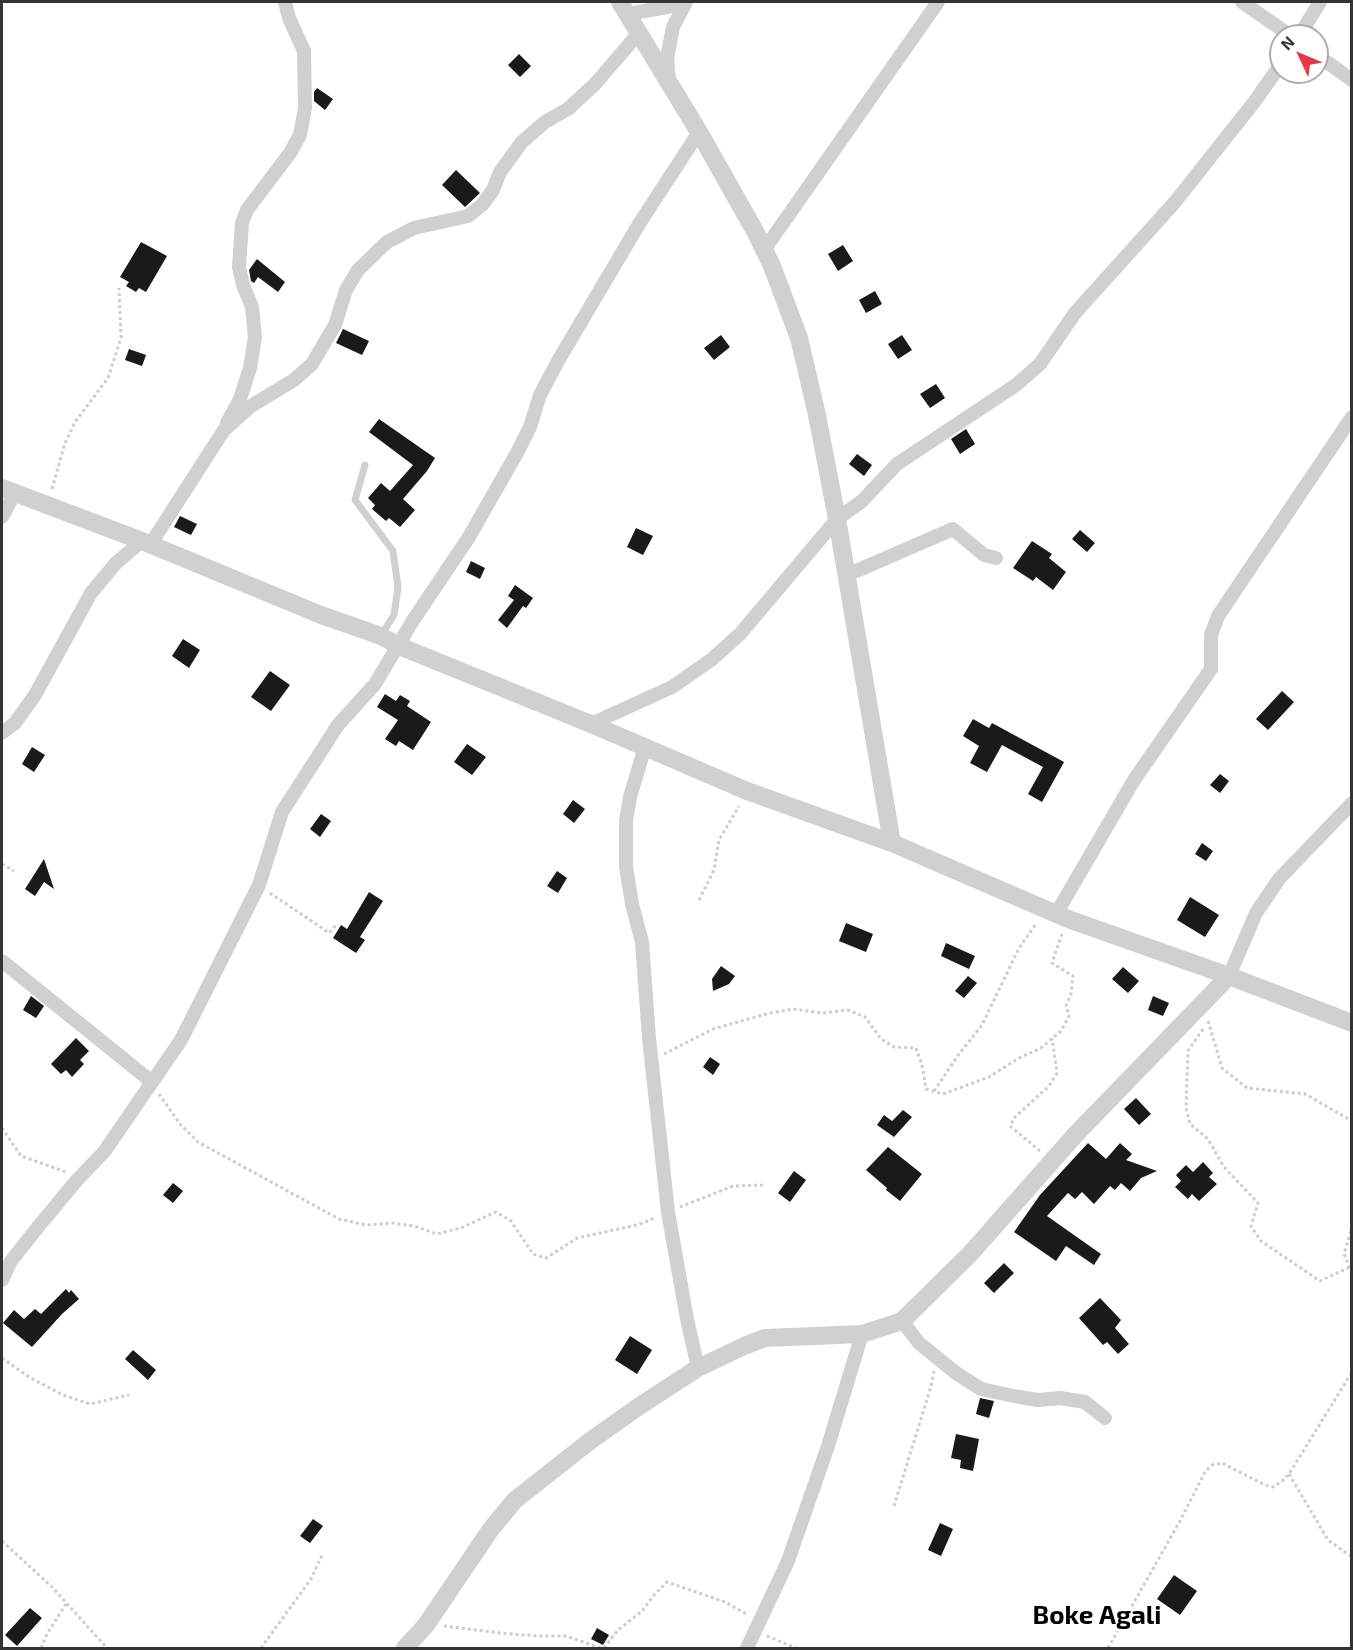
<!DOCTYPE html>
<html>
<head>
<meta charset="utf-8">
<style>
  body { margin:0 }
  #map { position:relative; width:1353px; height:1650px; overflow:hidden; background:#fff; font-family:"Exo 2",sans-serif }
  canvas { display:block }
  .frame { position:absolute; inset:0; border:3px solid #333; pointer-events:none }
  .north { position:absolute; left:1269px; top:24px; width:60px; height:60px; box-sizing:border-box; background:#fff; border:2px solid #adadad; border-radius:50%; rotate:314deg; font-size:16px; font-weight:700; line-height:24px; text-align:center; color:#333 }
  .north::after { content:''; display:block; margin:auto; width:21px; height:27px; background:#e63946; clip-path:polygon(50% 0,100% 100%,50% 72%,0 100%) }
</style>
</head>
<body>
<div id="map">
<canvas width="1353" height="1650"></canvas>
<div class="frame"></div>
<div class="north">N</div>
</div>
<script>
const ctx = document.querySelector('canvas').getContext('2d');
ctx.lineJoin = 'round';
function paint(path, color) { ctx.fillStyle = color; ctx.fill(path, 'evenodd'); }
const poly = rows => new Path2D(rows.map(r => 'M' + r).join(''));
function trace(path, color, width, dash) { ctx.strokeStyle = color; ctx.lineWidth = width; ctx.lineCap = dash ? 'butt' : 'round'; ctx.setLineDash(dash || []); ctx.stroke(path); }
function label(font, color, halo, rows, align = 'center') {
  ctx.font = font + ' "Exo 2",sans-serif'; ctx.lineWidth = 6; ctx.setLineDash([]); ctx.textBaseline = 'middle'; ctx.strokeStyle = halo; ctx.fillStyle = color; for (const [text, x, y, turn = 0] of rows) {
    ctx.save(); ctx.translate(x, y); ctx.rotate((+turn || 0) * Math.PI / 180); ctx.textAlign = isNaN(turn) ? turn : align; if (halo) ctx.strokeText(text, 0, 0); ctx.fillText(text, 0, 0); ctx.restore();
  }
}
const building = poly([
  [519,54,531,66,520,77,508,65],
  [317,88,333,99,325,110,314,101,314,92],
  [456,170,480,193,465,207,442,185],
  [141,242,167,256,146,292,139,288,136,292,126,286,129,282,120,277],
  [843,245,853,261,838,271,828,254],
  [257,259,285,282,278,292,258,277,254,283,251,281,249,270],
  [875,291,882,304,866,313,859,300],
  [343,329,369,341,362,355,336,343],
  [721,335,730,347,714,360,704,348],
  [902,335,912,350,898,359,888,344],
  [129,349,146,355,142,366,125,360],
  [936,384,945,398,930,408,920,394],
  [379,419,435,458,427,471,403,499,415,510,400,527,389,518,386,521,372,509,375,505,368,498,381,483,390,491,413,465,369,432],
  [966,429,975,444,960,454,951,439],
  [857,454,872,465,864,476,849,464],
  [180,516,197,524,191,535,174,527],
  [636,528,653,536,643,555,627,547],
  [1080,530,1095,543,1087,552,1072,539],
  [1032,541,1052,554,1049,558,1066,572,1053,590,1036,577,1033,581,1013,568],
  [471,561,485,568,480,579,466,572],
  [515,585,533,598,526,608,523,606,507,628,498,620,514,600,508,596],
  [183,639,200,650,189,668,172,656],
  [270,671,290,685,271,711,251,697],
  [1282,691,1294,702,1268,730,1256,719],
  [385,694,396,701,400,695,410,701,407,706,431,722,413,750,399,741,396,746,385,739,398,720,377,707],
  [973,719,989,728,992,723,1064,762,1042,802,1028,794,1043,767,1002,745,987,772,970,763,979,746,963,736],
  [467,744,486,757,472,775,454,762],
  [32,747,45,755,34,772,22,764],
  [1220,774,1229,781,1220,793,1210,785],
  [573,800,585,809,574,823,563,814],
  [321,814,331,821,320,837,310,829],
  [1202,843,1213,851,1206,861,1195,854],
  [44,859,54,889,44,882,35,896,25,889],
  [557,871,567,878,558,893,547,886],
  [369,892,383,901,360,937,365,940,356,953,333,938,341,925,347,929],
  [1190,897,1219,915,1205,937,1177,920],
  [846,923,873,934,866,952,839,941],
  [946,943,975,956,969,969,941,956],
  [721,966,735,976,729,984,713,991,712,979],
  [1123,967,1139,981,1128,993,1112,979],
  [968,976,977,983,964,998,955,991],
  [31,996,44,1006,36,1018,23,1010],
  [1153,996,1169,1003,1163,1016,1148,1010],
  [76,1038,89,1051,80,1060,84,1064,72,1077,66,1070,61,1074,51,1064],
  [710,1057,720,1064,713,1075,703,1067],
  [1136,1098,1151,1114,1139,1125,1124,1109],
  [903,1110,912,1117,894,1137,877,1125,884,1115,892,1121],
  [1088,1143,1106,1159,1120,1143,1132,1154,1126,1160,1157,1171,1141,1178,1130,1191,1121,1183,1115,1190,1110,1186,1094,1204,1082,1192,1075,1199,1068,1193,1047,1216,1101,1254,1094,1265,1066,1246,1056,1261,1014,1232,1040,1195],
  [888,1147,922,1174,900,1201,886,1190,887,1188,866,1170],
  [1203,1162,1213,1173,1209,1177,1217,1184,1199,1201,1192,1194,1188,1199,1175,1187,1181,1181,1176,1175,1186,1165,1193,1172],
  [794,1171,806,1180,790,1202,778,1193],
  [173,1183,183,1191,173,1203,163,1195],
  [1004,1263,1014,1273,994,1293,984,1283],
  [66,1289,69,1293,71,1290,79,1299,62,1314,32,1347,3,1323,14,1310,24,1319,35,1309,41,1314],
  [1100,1298,1121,1320,1115,1328,1129,1344,1118,1354,1107,1342,1103,1345,1079,1318],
  [630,1336,652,1350,637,1374,615,1360],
  [133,1350,156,1370,148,1380,125,1359],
  [980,1398,994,1401,989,1418,976,1414],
  [956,1434,979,1439,973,1471,960,1468,961,1460,951,1458],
  [313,1519,323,1526,310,1543,300,1536],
  [940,1523,953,1529,941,1556,928,1550],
  [1174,1575,1197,1591,1180,1615,1157,1599],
  [30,1608,42,1618,17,1646,5,1635],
  [597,1628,609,1635,603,1645,591,1639]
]);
const path = poly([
  [52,489,65,443,75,422,108,378,121,338,119,288],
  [2,864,14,871],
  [270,893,329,933,337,924],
  [699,900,714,870,719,840,739,806],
  [1208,1021,1222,1068,1247,1088,1305,1094,1352,1121],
  [1203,1029,1188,1051,1186,1108,1190,1124,1208,1139,1224,1167,1258,1203,1251,1226,1261,1241,1320,1281,1350,1267],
  [664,1054,713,1029,770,1013,793,1009,822,1013,848,1010,865,1017,881,1039,894,1047,916,1048,922,1065,926,1089,943,1094,989,1077,1019,1058,1041,1048,1061,1031,1069,1016,1066,1006,1071,994,1073,976,1052,963,1062,934],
  [934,1091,959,1054,982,1025,1019,948,1036,924],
  [159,1094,180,1124,198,1142,339,1219,366,1225,392,1223,414,1226,437,1234,461,1228,496,1212,511,1221,533,1254,546,1258,577,1238,637,1225,655,1218],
  [2,1128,21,1156,66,1172],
  [1040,1151,1010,1126,1015,1117,1049,1086,1057,1073,1052,1038],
  [680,1207,733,1186,764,1185],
  [1350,1268,1344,1254,1352,1227],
  [2,1358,29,1377,63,1395,90,1404,129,1395],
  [1289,1474,1328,1540,1352,1557],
  [894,1506,932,1383,934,1371],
  [2,1541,51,1586,107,1648],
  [444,1626,500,1633,539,1636,566,1636,601,1648],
  [767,1636,796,1648],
  [41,1648,47,1634,66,1604],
  [261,1648,311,1579,322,1555],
  [604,1648,618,1630,642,1611,654,1595,667,1582,725,1602,748,1615],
  [1108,1648,1180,1521,1205,1472,1212,1465,1222,1463,1265,1485,1273,1487,1282,1481,1289,1474,1352,1372]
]);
const service = poly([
  [365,465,355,500,393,551,398,587,394,615,382,634]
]);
const minor = poly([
  [1242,2,1291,36],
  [628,14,684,4],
  [1299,36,1320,2],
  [1317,55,1352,80],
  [669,80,667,58,673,27,686,2],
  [764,250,938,2],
  [227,423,240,399,250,368,255,337,252,307,243,285,239,267,242,223,247,210,290,153,300,135,305,108,304,51,289,18,285,2],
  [2,517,15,493],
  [150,545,224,430,251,406,294,380,312,364,335,325,346,290,358,270,387,242,414,228,468,216,482,205,493,190,500,172,522,142,545,122,568,109,595,84,639,33],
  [847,575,953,529,984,555,996,558],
  [591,724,672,687,711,660,740,634,837,519,862,501,897,464,1016,385,1040,364,1075,313,1175,202,1255,101,1281,64],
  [2,733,15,723,35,695,91,593,116,563,142,541],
  [645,747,630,797,626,821,626,867,632,904,642,942,649,1038,668,1212,687,1319,698,1368],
  [1056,914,1134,780,1211,669,1211,635,1218,616,1352,417],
  [2,961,152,1082],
  [1229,976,1256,913,1279,879,1352,803],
  [2,1280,11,1261,38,1227,77,1180,104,1152,181,1040,259,885,282,812,338,725,375,684,412,622,469,537,518,451,530,427,540,395,558,361,639,224,699,132],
  [902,1321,919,1343,956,1373,981,1389,1019,1397,1038,1400,1060,1398,1085,1402,1105,1418],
  [747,1648,788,1561,828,1446,862,1334]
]);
const tertiary = poly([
  [620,2,699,132,756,233,772,266,799,338,817,415,837,519,892,843],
  [2,488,142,541,321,615,381,636,399,646,591,724,747,791,892,843,1068,919,1229,976,1352,1023],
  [405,1648,426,1625,491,1529,515,1500,590,1441,641,1405,698,1368,744,1346,765,1338,862,1334,902,1321,970,1254,1076,1134,1229,976]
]);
const quarterNames = [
  ["Boke Agali",1097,1615]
];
paint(building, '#1a1a1a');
trace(path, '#cdcdcd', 3, [3, 3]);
trace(service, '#d0d0d0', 7);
trace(minor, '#d0d0d0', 14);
trace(tertiary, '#d0d0d0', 18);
label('bold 26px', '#000', '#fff', quarterNames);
</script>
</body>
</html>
